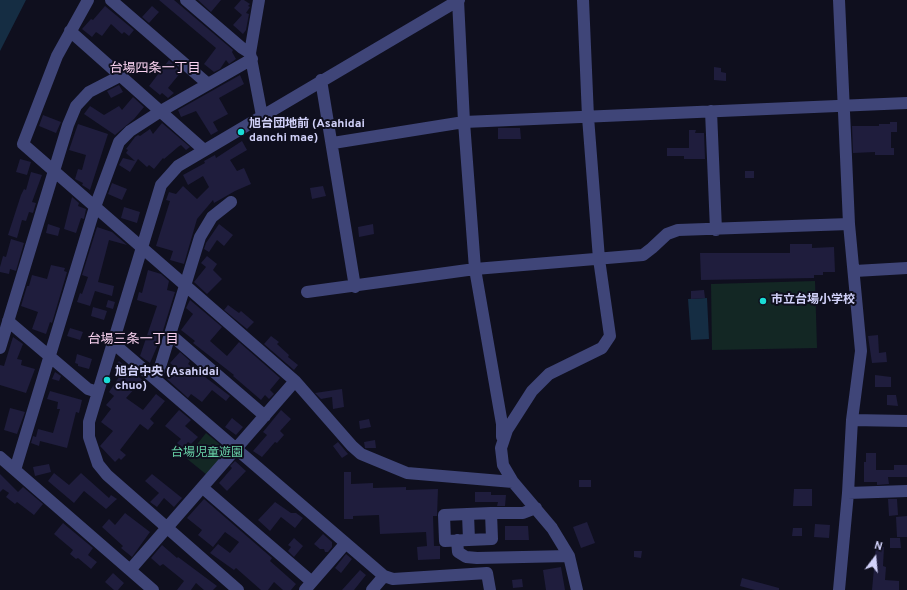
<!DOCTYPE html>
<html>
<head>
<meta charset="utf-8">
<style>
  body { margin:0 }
  #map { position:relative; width:907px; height:590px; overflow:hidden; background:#0f0f1e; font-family:Overpass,sans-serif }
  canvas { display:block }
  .north { position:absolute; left:855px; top:538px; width:40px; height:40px; -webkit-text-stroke:3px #0f0f1e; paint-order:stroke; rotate:16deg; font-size:11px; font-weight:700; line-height:16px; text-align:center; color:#d2d2fa }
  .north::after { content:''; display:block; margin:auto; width:14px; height:18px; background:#d2d2fa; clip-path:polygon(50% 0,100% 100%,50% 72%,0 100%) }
</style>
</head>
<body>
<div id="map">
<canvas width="907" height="590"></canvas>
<div class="north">N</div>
</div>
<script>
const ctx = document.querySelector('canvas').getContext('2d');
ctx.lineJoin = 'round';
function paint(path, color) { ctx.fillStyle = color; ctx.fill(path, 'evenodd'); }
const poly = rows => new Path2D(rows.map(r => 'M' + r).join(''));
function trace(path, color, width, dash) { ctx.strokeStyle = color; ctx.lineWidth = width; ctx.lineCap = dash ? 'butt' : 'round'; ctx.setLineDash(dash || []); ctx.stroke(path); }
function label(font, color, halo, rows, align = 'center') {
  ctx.font = font + ' Overpass,"Noto Sans JP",sans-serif'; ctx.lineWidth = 4; ctx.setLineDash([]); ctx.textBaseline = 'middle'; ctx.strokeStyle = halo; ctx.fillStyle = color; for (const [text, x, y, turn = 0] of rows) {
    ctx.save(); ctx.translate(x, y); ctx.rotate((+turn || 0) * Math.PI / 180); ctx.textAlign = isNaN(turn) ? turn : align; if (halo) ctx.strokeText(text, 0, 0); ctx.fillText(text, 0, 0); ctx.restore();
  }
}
const green = poly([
  [815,281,817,348,712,350,711,284],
  [206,433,228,451,207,475,186,458]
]);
const water = poly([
  [0,0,26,0,0,51],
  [707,298,709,339,691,340,688,299]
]);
const building = poly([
  [159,0,174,0,233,50,232,52,236,59,229,64,226,60,220,69,214,72,204,64,216,48],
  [198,0,221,0,211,12],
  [241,0,244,0,250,4,248,6,250,7,246,13,249,14,246,30,243,34,233,25,242,15,234,8],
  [105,6,134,30,129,36,124,32,122,34,111,24,102,36,96,32,92,37,82,29,91,19,93,20],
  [152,6,159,12,149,23,142,17],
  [169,60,181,72,168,88,174,93,168,98,162,93,160,95,149,86],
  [714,67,721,68,721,72,726,73,726,81,714,80],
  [240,75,244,84,219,98,228,114,213,122,218,131,211,135,196,111,181,117,178,110],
  [119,85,123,92,111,98,107,91],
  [133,97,144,107,134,119,115,135,84,114,90,106,104,115,119,106,122,110],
  [43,115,61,122,56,133,39,126],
  [890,122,897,122,897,132,891,132,891,148,894,148,894,155,875,155,875,152,853,153,852,126,879,126,879,124,890,124],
  [162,123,190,147,186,150,181,145,178,147,164,159,163,158,154,169,149,165,147,167,138,159,130,172,119,165,123,158,135,161,126,153,128,150,126,149,135,137,138,135,140,136,150,129,153,134],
  [78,124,108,134,90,190,82,185,83,183,75,179,78,169,82,170,86,155,69,150],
  [498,128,520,128,521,139,498,139],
  [689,130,696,130,695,133,704,133,705,159,684,159,684,156,667,156,667,148,689,148],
  [242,141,247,150,230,160,237,171,244,168,251,184,235,191,214,203,213,200,197,219,184,264,170,260,173,251,156,246,170,201,166,200,169,192,176,194,183,186,197,199,209,187,203,176,188,185,183,175,205,163,204,161,215,155,216,158],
  [20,159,31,162,27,175,16,172],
  [745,171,754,171,754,178,745,178],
  [31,172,42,175,32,202,36,203,33,213,29,212,26,221,22,220,17,238,8,235,21,195,24,189,26,190],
  [112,183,127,189,122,200,108,194],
  [323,186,326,196,312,199,310,188],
  [72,197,79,203,78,206,86,209,84,219,81,218,76,233,64,229],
  [124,207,140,212,137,223,121,218],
  [48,224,60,228,58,236,46,233],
  [219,224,233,235,224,246,217,240,209,252,204,249,206,243],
  [373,224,374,234,359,237,358,227],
  [97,227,112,232,127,245,109,240,98,282,114,286,112,296,95,291,90,306,77,302,80,293,82,294,88,277,82,275],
  [11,239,24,243,16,271,10,269,9,274,0,272,0,267,3,256,6,257],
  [790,244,812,244,812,248,834,247,835,272,823,272,823,275,814,275,814,278,701,280,700,253,790,253],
  [207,256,217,264,213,270,222,279,207,294,194,282,206,267,201,263],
  [51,265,65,268,64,271,67,272,52,323,50,322,46,334,32,329,38,312,21,306,27,286,29,286,32,275,47,279],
  [148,270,161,274,169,281,167,290,175,292,161,337,150,363,140,356,157,306,137,300,139,292,142,293],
  [704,290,705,298,691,299,691,291],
  [108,300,115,302,113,309,106,307],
  [190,300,222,327,210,341,227,356,239,342,280,378,270,390,274,394,269,399,265,395,261,400,233,376,234,375,193,343,195,341,181,330,193,314,186,308],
  [228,305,239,313,241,311,254,322,247,329,224,310],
  [93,307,107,311,104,320,91,316],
  [70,328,83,332,80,340,67,336],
  [878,335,879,353,886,352,887,362,872,363,868,336],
  [271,336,279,342,277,344,289,355,288,357,298,365,294,370,264,344],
  [13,337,23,344,17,359,22,360,21,365,35,369,26,393,0,385,0,365,4,366],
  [180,352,190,361,188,364,230,396,226,401,212,390,202,402,191,394,188,398,167,379,176,368,170,363],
  [77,354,92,359,89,369,78,366,78,364,75,363],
  [119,361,145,382,140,387,138,385,126,398,143,410,156,394,165,401,150,419,154,423,148,430,140,424,120,450,126,455,121,460,119,458,115,462,100,446,113,431,101,422,111,409,106,405,114,396,109,392,119,377,114,372,117,368,115,366],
  [55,372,61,376,59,381,52,379],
  [875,375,891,377,891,387,875,387],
  [342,389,344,407,333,409,332,397,321,399,315,393],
  [50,391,82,400,79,413,76,412,67,448,40,441,39,446,31,443,33,436,36,437,38,429,53,433,60,409,57,409,58,402,47,399],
  [887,395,896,395,898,406,887,405],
  [10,408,25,412,17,434,4,430],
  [179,410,191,420,185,426,198,437,191,444,188,442,183,448,177,443,181,439,165,426],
  [281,410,291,419,280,431,284,435,277,443,275,442,262,457,253,451,267,435,263,432],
  [232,418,243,427,236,435,225,427],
  [369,419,371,427,360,429,359,421],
  [375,440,376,448,365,448,364,442],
  [338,442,348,454,342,458,333,446],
  [866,453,876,453,876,470,894,470,894,465,907,465,907,477,888,477,889,484,877,485,877,482,864,482,864,462,866,462],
  [235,461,246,471,227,491,219,483,232,468,230,466],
  [49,464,51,472,35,476,33,467],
  [344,472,351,472,351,484,373,483,373,488,406,487,406,490,438,489,437,516,433,516,434,546,440,546,440,559,418,560,417,547,427,546,426,532,380,534,379,515,353,516,353,519,344,519],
  [54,473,69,485,81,473,109,498,111,495,117,499,106,509,84,491,74,503,48,481],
  [0,474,18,492,23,487,43,504,34,515,17,502,15,504,6,497,9,493,3,489,0,492],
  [152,474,182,498,174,507,164,498,157,507,150,502,159,493,145,481],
  [579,480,591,480,591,487,579,487],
  [794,489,812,489,812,506,793,506],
  [475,492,491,492,491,495,506,495,505,506,497,506,498,502,475,502],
  [204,499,272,558,270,561,296,584,291,590,283,590,274,582,268,590,261,590,236,568,234,570,210,553,218,544,230,553,239,542,225,532,213,547,198,535,202,530,187,518],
  [888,499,897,499,898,515,889,516],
  [275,502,291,513,296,513,303,518,295,528,281,517,270,531,258,520],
  [125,513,150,532,132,557,121,548,123,546,102,527,109,519,115,525],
  [907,516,907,537,897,537,896,517],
  [587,522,595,543,581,548,573,527],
  [63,523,93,548,88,555,97,562,91,569,78,558,76,559,70,554,73,550,54,534],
  [815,524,830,525,829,538,814,537],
  [505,526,528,526,529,540,505,540],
  [793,528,802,528,802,536,792,536],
  [323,534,332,542,332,547,328,552,325,552,324,549,320,549,314,544],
  [294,538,303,546,294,557,288,551,291,547,288,545],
  [890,538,900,538,901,548,890,548],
  [162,545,177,558,178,557,217,586,213,590,204,590,196,583,191,590,177,590,184,581,163,564,160,566,151,558],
  [876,546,884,547,883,566,886,567,885,580,899,581,899,590,872,590],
  [634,551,642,551,641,558,634,557],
  [346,554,352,559,341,573,335,568],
  [561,567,565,590,546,590,543,570],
  [360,570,366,575,354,590,342,590],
  [113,573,124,583,118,590,114,590,105,582],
  [742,578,779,588,779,590,755,590,740,586],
  [522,579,523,587,513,588,512,580]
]);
const minor = poly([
  [88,0,57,56,23,144,295,381,352,446,361,454,407,473,513,482,552,528,569,556,577,590],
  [111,0,208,84],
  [186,0,242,48,250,53],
  [259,0,250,53,262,116],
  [458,0,464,122,475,269,502,424,502,437],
  [839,0,849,224,861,351,852,420,848,493,839,590],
  [70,31,204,150],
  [321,80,355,287],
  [711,111,716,230],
  [333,143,464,122,907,103],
  [855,271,907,268],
  [307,292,475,269,643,255,652,248,667,234,678,230,849,224],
  [8,321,88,389,98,392],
  [171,335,265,416],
  [113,343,384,576,393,579,487,573,490,590],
  [0,348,68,125,76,106,89,92,122,75],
  [156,380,200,237,212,217,231,202],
  [852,420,907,421],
  [0,457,153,590],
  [15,470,95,207,119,142,130,131,161,111,252,59],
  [513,482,503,465,501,448,507,430,532,391,549,374,602,348,610,336,599,259,588,117,583,0],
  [203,488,312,582],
  [848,493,907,491],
  [491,513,492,539,445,541,444,515,491,513,523,513,536,508],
  [468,514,469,540],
  [457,540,458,552,466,557,477,558,569,556],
  [130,570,295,381],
  [238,590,107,475,98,464,89,437,89,422,98,392,161,185,178,166,459,0],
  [305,590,345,544],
  [372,590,384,576]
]);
const markers = [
  [241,132,4,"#1addd6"],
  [763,301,4,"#1addd6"],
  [107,380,4,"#1addd6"]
];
const poiNames = [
  ["旭台団地前 (Asahidai",249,125],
  ["danchi mae)",249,139],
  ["市立台場小学校",771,301],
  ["旭台中央 (Asahidai",115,373],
  ["chuo)",115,387]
];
const parkNames = [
  ["台場児童遊園",207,454]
];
const neighbourhoodNames = [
  ["台場四条一丁目",155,69],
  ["台場三条一丁目",133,340]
];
paint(green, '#132724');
paint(water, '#152d43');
paint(building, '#1f1d3d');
trace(minor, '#3f4578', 12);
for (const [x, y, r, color] of markers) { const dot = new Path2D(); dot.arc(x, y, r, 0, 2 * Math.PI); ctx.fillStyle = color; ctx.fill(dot); trace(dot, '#0f0f1e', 1.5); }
label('bold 12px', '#d2d2fa', '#0f0f1e', poiNames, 'left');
label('12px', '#67d1a7', '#0f0f1e', parkNames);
label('13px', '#fad3f1', '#0f0f1e', neighbourhoodNames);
</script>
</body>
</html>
